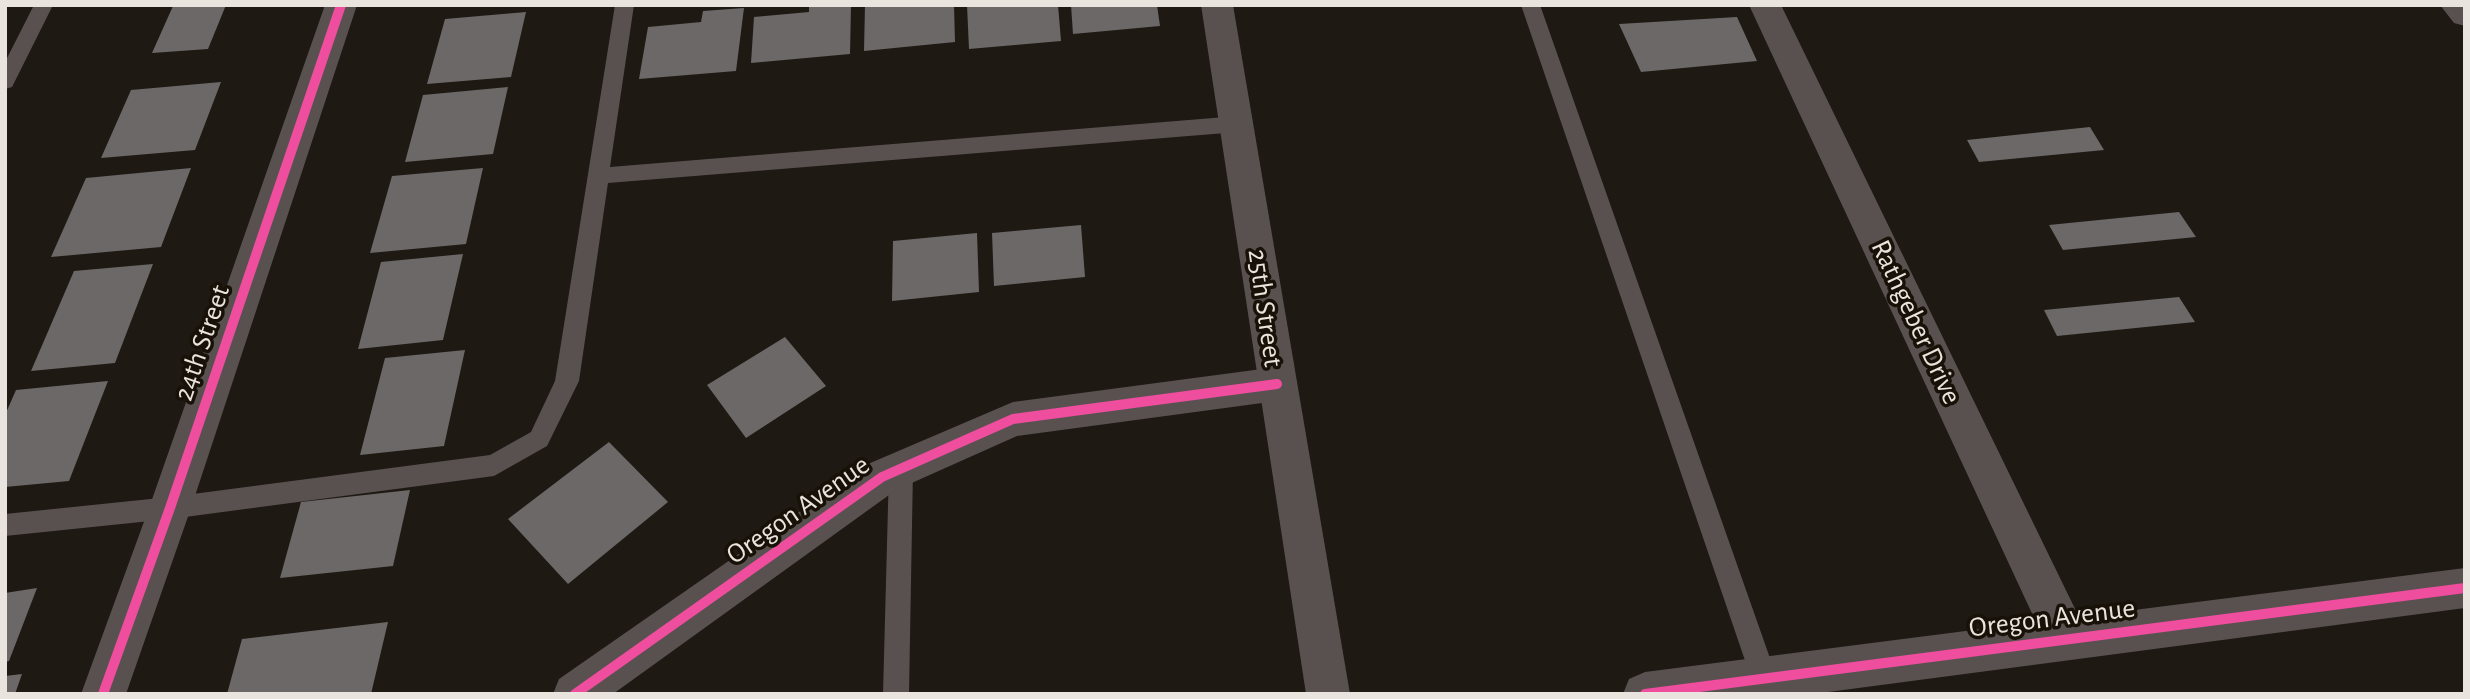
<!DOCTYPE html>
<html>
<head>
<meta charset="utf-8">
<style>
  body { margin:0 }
  #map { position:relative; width:2470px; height:699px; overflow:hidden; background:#1e1913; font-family:"Alegreya Sans",sans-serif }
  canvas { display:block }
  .frame { position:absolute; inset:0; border:7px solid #e9e4dd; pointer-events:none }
</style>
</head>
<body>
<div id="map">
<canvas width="2470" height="699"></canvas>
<div class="frame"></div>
</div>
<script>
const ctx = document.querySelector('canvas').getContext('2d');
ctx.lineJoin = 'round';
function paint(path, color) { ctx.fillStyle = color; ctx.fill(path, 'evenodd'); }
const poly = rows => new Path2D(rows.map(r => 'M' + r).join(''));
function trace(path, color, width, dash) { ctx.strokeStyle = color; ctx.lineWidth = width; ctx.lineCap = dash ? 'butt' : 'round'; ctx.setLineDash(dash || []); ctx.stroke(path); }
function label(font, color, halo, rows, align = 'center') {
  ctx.font = font + ' "Alegreya Sans",sans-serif'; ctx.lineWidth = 7; ctx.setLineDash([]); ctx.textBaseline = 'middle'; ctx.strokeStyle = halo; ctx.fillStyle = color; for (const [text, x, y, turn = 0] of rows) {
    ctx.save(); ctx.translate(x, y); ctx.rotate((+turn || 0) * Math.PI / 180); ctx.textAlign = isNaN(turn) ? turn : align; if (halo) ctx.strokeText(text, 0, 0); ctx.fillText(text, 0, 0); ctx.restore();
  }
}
const building = poly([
  [180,5,226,5,208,49,152,53,173,6],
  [809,5,851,5,850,54,751,63,754,17,809,12],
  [865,5,954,5,955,42,864,51],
  [967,5,1058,5,1061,41,969,49],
  [1071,5,1157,5,1160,26,1073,34],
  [744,8,736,71,639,79,648,27,701,22,703,11],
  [526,12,511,77,427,84,445,19],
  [1737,17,1757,61,1641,72,1619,24],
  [221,82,195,150,101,158,131,90],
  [508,87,493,154,405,162,423,95],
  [2090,127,2104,150,1979,162,1967,140],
  [191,168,161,247,51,257,86,178],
  [483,168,466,244,370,253,392,176],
  [2179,212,2196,237,2063,250,2049,225],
  [1081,225,1085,277,994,286,992,233],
  [977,233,979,292,892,301,893,241],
  [463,254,443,340,358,349,381,262],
  [153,264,115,363,31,371,74,271],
  [2179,297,2195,322,2057,336,2044,310],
  [785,337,826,386,746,438,707,385],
  [465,350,444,446,360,455,385,358],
  [108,381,69,481,5,487,5,415,16,390],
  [609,442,668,502,568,584,508,519],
  [410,490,393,566,280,578,301,502],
  [37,588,9,661,5,662,5,593],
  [388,622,371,694,227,694,242,639],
  [22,674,15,694,5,694,5,676]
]);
const service = poly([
  [34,5,53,5,12,87,5,89,5,62,34,5],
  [615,5,634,5,610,167,1238,116,1245,119,1248,124,1245,129,1238,132,608,183,579,381,547,446,494,476,170,519,5,536,5,514,170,497,490,455,531,432,555,381,615,5],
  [1521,5,1540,5,1777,678,1773,687,1764,691,1755,687,1751,678,1521,5],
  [901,458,910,461,913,469,909,694,883,694,889,469,892,461,901,458]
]);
const minor = poly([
  [325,5,357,5,191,508,126,694,81,694,149,508,325,5],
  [1749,5,1781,5,2079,617,2465,568,2465,608,1813,694,1623,694,1629,679,1645,672,2036,622,1749,5],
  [2440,5,2465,5,2465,26,2454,23,2440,5],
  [1277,367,1291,372,1297,384,1291,396,1277,401,1017,436,896,490,613,694,553,694,559,679,868,464,1013,402,1277,367]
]);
const tertiary = poly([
  [1201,5,1233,5,1350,694,1306,694,1201,5]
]);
const cycleway = poly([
  [103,694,170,508,341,5],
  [575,694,882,477,1013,419,1277,384],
  [1645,694,2465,588]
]);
const streetNames = [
  ["25th Street",1265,308,82],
  ["Rathgeber Drive",1916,322,65],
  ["24th Street",202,343,-71],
  ["Oregon Avenue",798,510,-35],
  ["Oregon Avenue",2052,618,-7]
];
paint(building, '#6c6868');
paint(service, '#595150');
paint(minor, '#595150');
paint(tertiary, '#595150');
trace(cycleway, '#ef4d9e', 10);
label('28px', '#e9e4dd', '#181107', streetNames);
</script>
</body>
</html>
